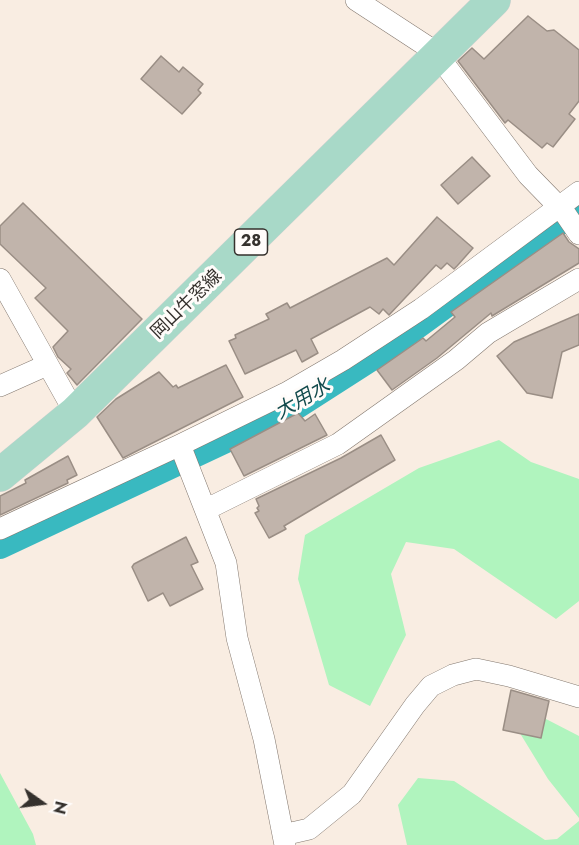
<!DOCTYPE html>
<html>
<head>
<meta charset="utf-8">
<style>
  body { margin:0 }
  #map { position:relative; width:579px; height:845px; overflow:hidden; background:#f9ede2; font-family:Jost,sans-serif }
  canvas { display:block }
  .north { position:absolute; left:12px; top:773px; width:60px; height:60px; -webkit-text-stroke:4px #fffcfa; paint-order:stroke; rotate:104deg; font-size:16px; font-weight:700; line-height:24px; text-align:center; color:#35312d }
  .north::after { content:''; display:block; margin:auto; width:21px; height:27px; background:#35312d; clip-path:polygon(50% 0,100% 100%,50% 72%,0 100%) }
</style>
</head>
<body>
<div id="map">
<canvas width="579" height="845"></canvas>
<div class="north">N</div>
</div>
<script>
const ctx = document.querySelector('canvas').getContext('2d');
ctx.lineJoin = 'round';
function paint(path, color) { ctx.fillStyle = color; ctx.fill(path, 'evenodd'); }
const poly = rows => new Path2D(rows.map(r => 'M' + r).join(''));
function trace(path, color, width, dash) { ctx.strokeStyle = color; ctx.lineWidth = width; ctx.lineCap = dash ? 'butt' : 'round'; ctx.setLineDash(dash || []); ctx.stroke(path); }
function label(font, color, halo, rows, align = 'center') {
  ctx.font = font + ' Jost,"Noto Sans JP",sans-serif'; ctx.lineWidth = 6; ctx.setLineDash([]); ctx.textBaseline = 'middle'; ctx.strokeStyle = halo; ctx.fillStyle = color; for (const [text, x, y, turn = 0] of rows) {
    ctx.save(); ctx.translate(x, y); ctx.rotate((+turn || 0) * Math.PI / 180); ctx.textAlign = isNaN(turn) ? turn : align; if (halo) ctx.strokeText(text, 0, 0); ctx.fillText(text, 0, 0); ctx.restore();
  }
}
const green = poly([
  [499,440,531,462,579,479,579,601,556,619,454,549,406,542,391,574,406,635,370,706,329,685,298,579,305,535,419,468],
  [546,719,579,736,579,818,548,779,518,730],
  [0,773,33,834,36,845,0,845],
  [418,778,454,781,545,840,557,839,579,821,579,845,407,845,398,805]
]);
const canal = poly([
  [0,546,292,409,384,350,579,208]
]);
const building = poly([
  [528,16,547,31,554,30,579,50,579,101,569,114,575,119,553,147,547,143,542,148,508,120,505,123,458,61,472,48,484,59,528,16],
  [161,56,179,72,183,67,203,84,198,90,201,93,182,114,141,79,161,56],
  [472,157,490,176,458,204,441,185,472,157],
  [23,203,142,319,77,385,67,373,71,369,58,357,53,347,68,331,35,298,46,288,0,244,0,226,23,203],
  [437,217,473,248,457,266,454,269,447,263,441,269,436,265,389,315,383,309,379,314,370,307,311,339,318,353,302,362,296,350,245,374,229,341,236,338,235,335,269,319,266,314,287,303,290,308,387,258,394,265,437,217],
  [563,233,569,242,579,249,579,263,492,316,491,313,437,358,392,390,377,370,423,338,426,341,455,317,451,312,563,233],
  [579,314,579,345,562,352,552,398,527,393,497,356,514,342,579,314],
  [226,365,243,397,123,458,97,417,116,399,159,372,173,387,176,385,178,388,226,365],
  [298,413,305,421,315,414,327,435,244,476,230,449,298,413],
  [381,435,395,460,284,526,286,529,269,538,255,513,259,511,257,508,259,506,256,499,341,458,381,435],
  [68,456,77,475,67,480,68,483,0,515,0,496,26,483,25,480,68,456],
  [186,537,198,562,191,565,203,589,170,606,163,593,148,601,132,567,134,564,186,537],
  [511,690,549,701,541,738,503,730,511,690]
]);
const street = poly([
  [356,0,428,47,439,57,528,175,564,212,579,234],
  [0,279,75,413],
  [0,386,47,365],
  [180,445,226,563,237,638,264,739,285,845],
  [207,509,338,444,456,360,488,333,579,279],
  [0,529,180,445,286,393,343,360,421,309,579,192],
  [283,835,309,829,352,794,415,705,431,686,453,675,476,669,509,676,579,697]
]);
const primary = poly([
  [0,475,75,413,494,0]
]);
const shields = [
  [251,242,33]
];
const shieldNames = [
  ["28",251,242]
];
const streetNames = [
  ["岡山牛窓線",187,305,-44]
];
const waterNames = [
  ["大用水",303,400,-30]
];
paint(green, '#b0f4be');
trace(canal, '#39b9c0', 26);
paint(building, '#c1b4ab');
trace(building, '#9a8e85', 1.5);
trace(street, '#83786f', 22);
trace(primary, '#d3d2d1', 34);
trace(street, '#fff', 21);
trace(primary, '#a8d9c8', 33);
for (const [x, y, w] of shields) { const box = new Path2D(); box.roundRect(x - w / 2, y - 13, w, 26, 4.5); ctx.fillStyle = '#fffcfa'; ctx.fill(box); trace(box, '#35312d', 1.5); }
label('bold 16px', '#35312d', null, shieldNames);
label('18px', '#35312d', '#fffcfa', streetNames);
label('italic 20px', '#124a4c', '#fffcfa', waterNames);
</script>
</body>
</html>
